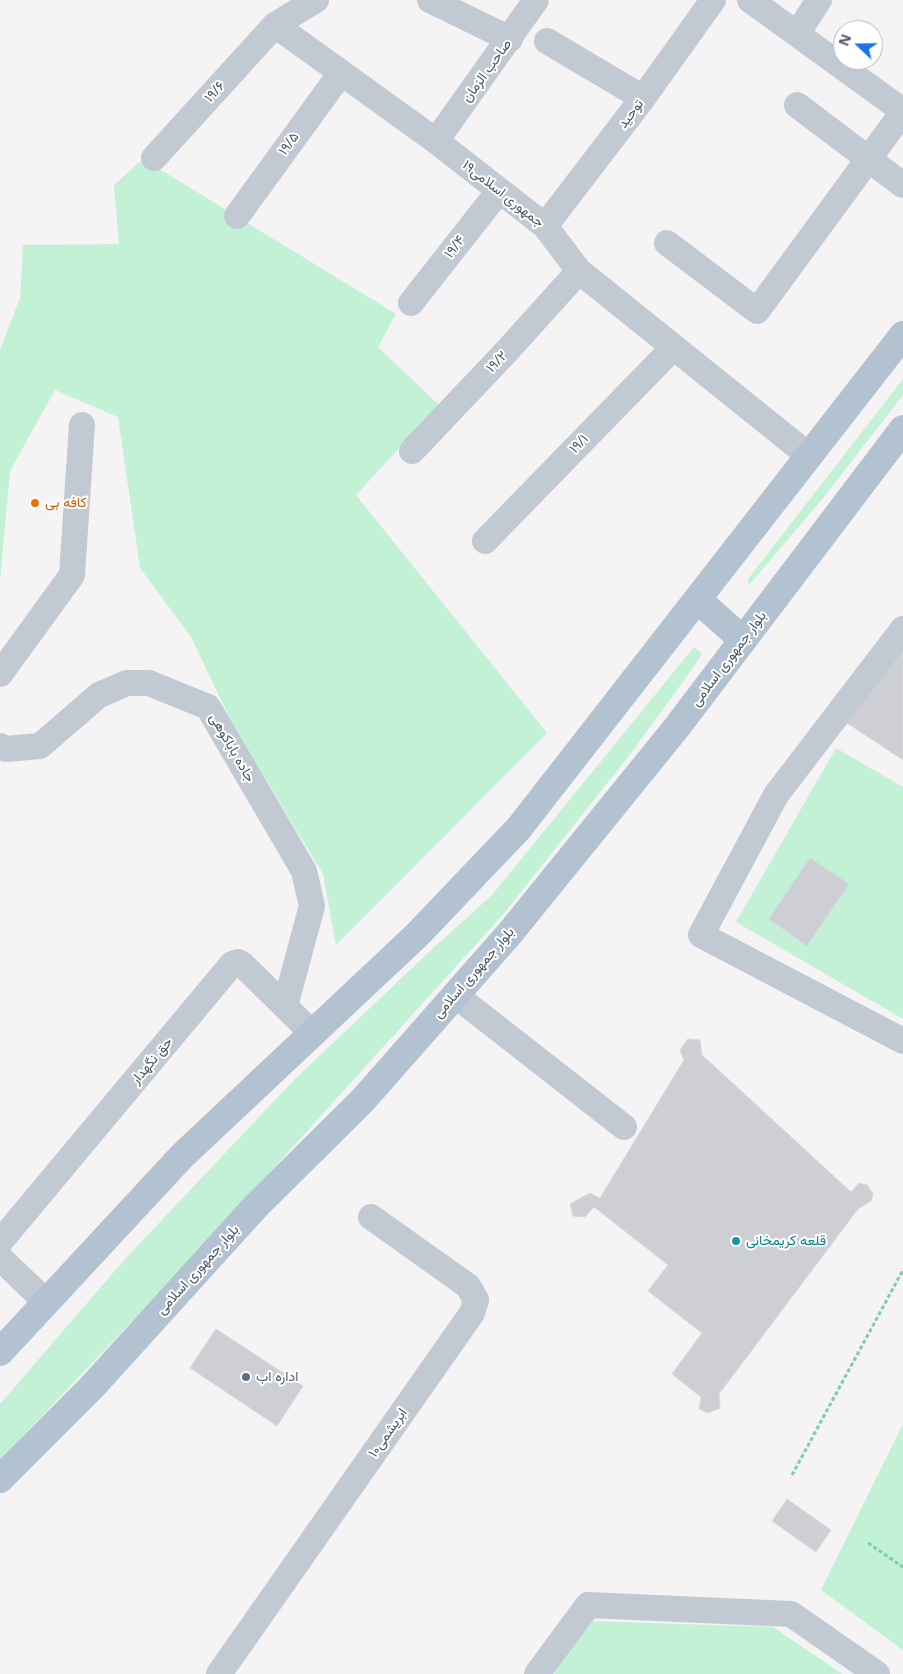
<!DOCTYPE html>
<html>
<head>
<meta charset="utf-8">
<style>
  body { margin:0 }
  #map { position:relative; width:903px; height:1674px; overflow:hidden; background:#f5f3f3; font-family:"Open Sans",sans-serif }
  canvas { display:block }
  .north { position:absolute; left:833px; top:20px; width:50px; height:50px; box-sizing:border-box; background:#fff; border:1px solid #b7bbc0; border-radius:50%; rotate:291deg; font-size:14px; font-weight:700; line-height:20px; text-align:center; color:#4a5661 }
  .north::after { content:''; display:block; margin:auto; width:18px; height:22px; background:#1a73e8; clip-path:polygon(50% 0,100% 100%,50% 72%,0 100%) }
</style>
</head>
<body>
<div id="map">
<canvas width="903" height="1674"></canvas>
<div class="north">N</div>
</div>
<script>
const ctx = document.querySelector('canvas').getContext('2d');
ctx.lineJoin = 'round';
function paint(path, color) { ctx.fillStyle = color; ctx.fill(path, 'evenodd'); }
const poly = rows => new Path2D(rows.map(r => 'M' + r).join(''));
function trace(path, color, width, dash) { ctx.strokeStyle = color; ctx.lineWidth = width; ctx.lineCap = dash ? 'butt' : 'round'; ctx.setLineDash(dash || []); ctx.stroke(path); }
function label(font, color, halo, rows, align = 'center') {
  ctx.font = font + ' "Open Sans",Vazirmatn,sans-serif'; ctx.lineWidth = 4; ctx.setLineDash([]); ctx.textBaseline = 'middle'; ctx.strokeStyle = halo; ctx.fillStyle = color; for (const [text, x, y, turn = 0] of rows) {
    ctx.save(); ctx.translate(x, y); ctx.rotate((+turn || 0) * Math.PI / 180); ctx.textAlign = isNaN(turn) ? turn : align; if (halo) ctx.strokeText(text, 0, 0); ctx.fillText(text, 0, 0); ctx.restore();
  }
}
const green = poly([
  [143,159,396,314,378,347,439,405,356,495,547,733,336,945,323,874,234,727,191,637,140,568,118,417,55,390,10,471,0,581,0,350,20,298,23,245,119,244,114,185],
  [903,379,903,395,824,497,749,585,748,579],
  [694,647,702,654,690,672,631,753,506,911,207,1242,0,1460,0,1404,126,1258,294,1080,429,952,492,895],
  [836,748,903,787,903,1019,736,922],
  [903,1424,903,1650,821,1590],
  [590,1621,773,1627,842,1674,554,1674]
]);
const building = poly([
  [903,640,903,760,847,723,903,640],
  [810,858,849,884,807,946,769,919,810,858],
  [688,1039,700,1040,702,1055,851,1192,859,1183,867,1185,873,1194,871,1201,858,1209,719,1394,720,1408,708,1413,699,1409,701,1397,672,1374,702,1333,648,1291,668,1265,594,1207,585,1217,573,1216,570,1204,590,1193,600,1198,684,1060,680,1050,688,1039],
  [216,1329,303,1386,277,1426,190,1368,216,1329],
  [787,1499,831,1530,816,1552,772,1521,787,1499]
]);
const path = poly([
  [792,1475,903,1270],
  [868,1543,903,1567]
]);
const minor = poly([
  [430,0,510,39],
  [750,0,903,111],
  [275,25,436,141,545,226,579,271,808,455],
  [797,34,819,0],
  [547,41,643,98],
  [797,105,903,185],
  [436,141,536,0],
  [154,158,275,25,316,0],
  [237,216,341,73],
  [545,226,643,98,713,0],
  [667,243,757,311,903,112],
  [411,303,499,191],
  [412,451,506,352,579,271],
  [485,541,674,347],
  [903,629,776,795,701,935,903,1041],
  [0,674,72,575,82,425],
  [0,746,6,749,40,746,99,695,127,683,149,683,208,707,304,871,312,906,285,1006],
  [455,995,624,1127],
  [0,1242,232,964,238,962,243,965,313,1034],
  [0,1258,45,1301],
  [219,1674,472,1313,476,1300,468,1286,371,1217],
  [537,1674,588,1605,791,1614,877,1674]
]);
const major = poly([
  [698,600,743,640],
  [0,1352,182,1156,417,935,519,828,903,335],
  [0,1479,91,1388,256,1206,363,1100,510,933,677,727,903,429]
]);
const markers = [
  [35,503,5,"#e8710a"],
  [736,1241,5,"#0f9aa8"],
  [246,1377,5,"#5c6f8a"]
];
const streetNames = [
  ["صاحب الزمان",487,71,-54],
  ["۱۹/۶",215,92,-48],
  ["توحید",631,114,-53],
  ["۱۹/۵",289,144,-54],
  ["جمهوری اسلامی۱۹",503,194,38],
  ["۱۹/۴",455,247,-52],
  ["۱۹/۲",497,362,-46],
  ["۱۹/۱",579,444,-46],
  ["بلوار جمهوری اسلامی",729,659,-53],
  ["جاده باباکوهی",232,748,60],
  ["بلوار جمهوری اسلامی",474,973,-49],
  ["حق نگهدار",152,1061,-50],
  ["بلوار جمهوری اسلامی",198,1270,-48],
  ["ابریشمی۱۰",388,1433,-55]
];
const foodNames = [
  ["کافه بی",45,503]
];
const cultureNames = [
  ["قلعه کریمخانی",746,1241]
];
const serviceNames = [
  ["اداره اب",256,1377]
];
paint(green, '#c3f1d5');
paint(building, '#cdcfd5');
trace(building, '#d7d9de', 1);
trace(path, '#7ad0a6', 3, [4, 2.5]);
trace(minor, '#c1cad2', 26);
trace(major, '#b3c2d1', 28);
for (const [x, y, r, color] of markers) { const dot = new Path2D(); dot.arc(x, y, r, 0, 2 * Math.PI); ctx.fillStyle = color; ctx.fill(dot); trace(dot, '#fff', 2); }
label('14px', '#4a5661', '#fff', streetNames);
label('14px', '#c56008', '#fff', foodNames, 'left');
label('14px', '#0d838f', '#fff', cultureNames, 'left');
label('14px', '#4e5e75', '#fff', serviceNames, 'left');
</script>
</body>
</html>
